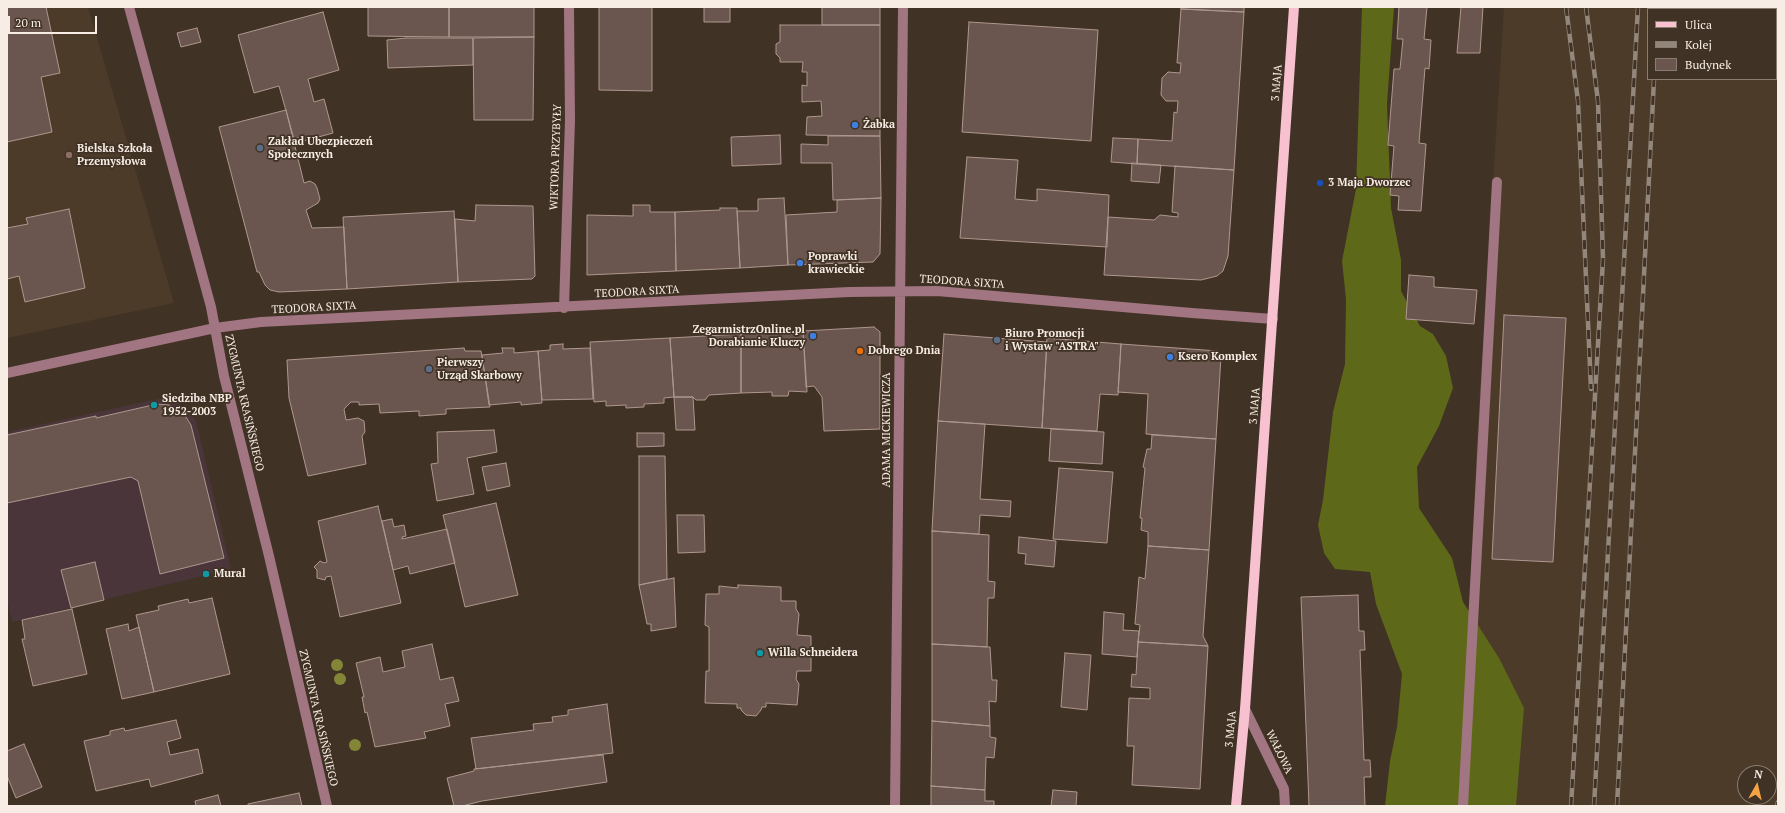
<!DOCTYPE html>
<html>
<head>
<meta charset="utf-8">
<style>
  body { margin:0 }
  #map { position:relative; width:1785px; height:813px; overflow:hidden; background:#403224; font-family:"PT Serif",serif }
  canvas { display:block }
  .frame { position:absolute; inset:0; border:8px solid #f7ede5; pointer-events:none }
  .legend { position:absolute; left:1647px; top:8px; width:130px; height:72px; box-sizing:border-box; background:#403224; border:1px solid #897d71; margin:0; padding:5px 7px; list-style:none; font-size:12px; color:#f7ede5 }
  .legend li { display:flex; align-items:center; gap:8px; height:20px }
  .legend b { width:20px; border:1px solid #897d71 }
  .north { position:absolute; left:1737px; top:765px; width:40px; height:40px; box-sizing:border-box; background:#403224; border:1px solid #897d71; border-radius:50%; rotate:8deg; font-size:11px; font-weight:700; line-height:16px; text-align:center; color:#f7ede5 }
  .north::after { content:''; display:block; margin:auto; width:14px; height:18px; background:#f4a344; clip-path:polygon(50% 0,100% 100%,50% 72%,0 100%) }
  .scale { position:absolute; left:8px; top:16px; width:89px; height:18px; box-sizing:border-box; border:2px solid #f7ede5; border-top:0; padding-left:5px; font-size:12px; line-height:14px; white-space:nowrap; color:#f7ede5; -webkit-text-stroke:3px #403224; paint-order:stroke }
</style>
</head>
<body>
<div id="map">
<canvas width="1785" height="813"></canvas>
<div class="frame"></div>
<ul class="legend">
<li><b style="height:5px;background:#f7c1cf"></b>Ulica</li>
<li><b style="height:5px;background:#93877c"></b>Kolej</li>
<li><b style="height:11px;background:#6a564e"></b>Budynek</li>
</ul>
<div class="north">N</div>
<div class="scale">20 m</div>
</div>
<script>
const ctx = document.querySelector('canvas').getContext('2d');
ctx.lineJoin = 'round';
function paint(path, color) { ctx.fillStyle = color; ctx.fill(path, 'evenodd'); }
const poly = rows => new Path2D(rows.map(r => 'M' + r).join(''));
function trace(path, color, width, dash) { ctx.strokeStyle = color; ctx.lineWidth = width; ctx.lineCap = dash ? 'butt' : 'round'; ctx.setLineDash(dash || []); ctx.stroke(path); }
function label(font, color, halo, rows, align = 'center') {
  ctx.font = font + ' "PT Serif",serif'; ctx.lineWidth = 3.5; ctx.setLineDash([]); ctx.textBaseline = 'middle'; ctx.strokeStyle = halo; ctx.fillStyle = color; for (const [text, x, y, turn = 0] of rows) {
    ctx.save(); ctx.translate(x, y); ctx.rotate((+turn || 0) * Math.PI / 180); ctx.textAlign = isNaN(turn) ? turn : align; if (halo) ctx.strokeText(text, 0, 0); ctx.fillText(text, 0, 0); ctx.restore();
  }
}
const commercial = poly([
  [157,399,171,400,181,404,188,409,196,421,231,569,12,622,7,599,7,432]
]);
const built = poly([
  [7,7,88,7,174,303,7,338],
  [1504,7,1778,7,1778,806,1454,806,1475,656,1476,454],
  [1648,9,1776,9,1776,79,1648,79],
  [1745,773,1769,773,1769,797,1745,797]
]);
const forest = poly([
  [1362,7,1394,7,1387,104,1391,208,1401,260,1401,291,1420,326,1433,334,1446,356,1453,388,1439,426,1417,467,1419,508,1452,558,1463,602,1499,658,1524,708,1516,806,1385,806,1390,761,1397,727,1402,674,1376,604,1370,572,1335,569,1324,553,1318,525,1323,500,1333,412,1345,364,1346,299,1342,261,1356,189]
]);
const building = poly([
  [7,7,46,7,60,73,41,77,52,132,7,142,7,7],
  [368,7,449,7,449,37,368,36,368,7],
  [449,7,534,7,534,37,449,37,449,7],
  [599,7,652,7,652,91,599,90,599,7],
  [704,7,730,7,730,22,704,22,704,7],
  [822,7,880,7,880,25,822,25,822,7],
  [1181,7,1244,7,1244,12,1181,9,1181,7],
  [1399,7,1427,7,1424,39,1431,40,1429,69,1425,68,1419,143,1426,144,1421,211,1398,210,1399,196,1390,195,1394,146,1388,145,1394,69,1400,69,1403,39,1397,39,1399,7],
  [1461,7,1483,7,1480,53,1457,53,1461,7],
  [1181,9,1244,12,1234,170,1137,164,1138,139,1172,141,1174,112,1177,113,1178,101,1166,101,1161,95,1162,78,1168,72,1180,73,1181,63,1177,63,1181,9],
  [323,12,339,70,308,79,314,102,324,99,333,133,304,141,303,137,294,139,279,86,254,93,238,35,323,12],
  [969,22,1098,30,1091,141,962,132,969,22],
  [780,25,880,25,880,136,806,135,807,117,822,116,821,101,802,102,802,85,807,86,807,72,802,72,803,62,780,62,780,58,776,54,776,44,780,42,780,25],
  [197,28,201,42,181,47,177,33,197,28],
  [534,37,533,120,474,120,473,38,534,37],
  [406,38,473,38,473,65,388,68,387,40,406,38],
  [286,110,304,183,310,181,315,184,317,188,320,199,318,203,306,210,312,228,344,227,347,289,279,292,270,290,265,285,259,272,257,272,219,127,286,110],
  [780,135,781,164,732,166,731,137,780,135],
  [828,136,880,136,881,198,833,200,832,163,801,163,801,144,828,145,828,136],
  [1113,138,1138,139,1137,164,1111,162,1113,138],
  [967,157,1018,160,1015,199,1037,201,1037,189,1109,195,1107,247,960,238,967,157],
  [1132,163,1161,165,1159,183,1131,181,1132,163],
  [1175,166,1234,170,1228,256,1223,271,1217,276,1201,280,1104,275,1108,217,1154,220,1160,215,1178,217,1178,213,1172,212,1175,166],
  [784,198,788,265,740,268,737,211,758,211,758,199,784,198],
  [881,198,880,254,873,262,788,265,786,215,837,212,837,200,881,198],
  [476,205,533,206,535,276,532,279,458,282,455,219,475,221,476,205],
  [633,205,650,205,650,212,675,212,676,271,587,275,587,215,633,216,633,205],
  [720,208,737,208,740,268,676,271,675,212,720,210,720,208],
  [69,209,85,288,25,302,19,276,7,279,7,228,28,224,26,218,69,209],
  [454,211,458,282,347,289,343,217,454,211],
  [1409,275,1434,277,1434,287,1477,290,1474,324,1406,319,1409,275],
  [1504,315,1566,318,1553,562,1492,559,1504,315],
  [874,327,880,332,880,429,824,431,822,397,814,386,806,387,803,331,874,327],
  [803,331,807,392,789,391,788,396,772,396,772,392,741,393,741,334,803,331],
  [741,334,741,393,709,395,705,400,696,400,693,397,674,397,670,338,741,334],
  [944,334,1047,342,1042,428,938,421,944,334],
  [670,338,674,397,664,398,664,403,644,404,644,407,626,408,626,405,606,406,606,401,594,402,590,342,670,338],
  [1047,338,1121,344,1118,395,1100,394,1097,431,1042,428,1047,338],
  [563,344,563,349,590,348,593,399,542,400,538,351,550,350,550,345,563,344],
  [1121,344,1218,351,1221,356,1216,439,1146,434,1148,394,1118,392,1121,344],
  [464,348,465,351,481,351,490,407,446,409,446,414,419,416,419,411,380,413,379,404,359,405,359,402,351,402,344,409,346,420,358,418,364,421,365,432,362,436,366,464,308,476,289,398,287,360,464,348],
  [502,348,514,348,514,353,538,351,542,403,521,405,521,402,489,405,482,355,503,353,502,348],
  [674,397,693,397,695,430,676,430,674,397],
  [157,404,169,405,178,409,184,414,191,425,224,558,160,574,138,481,131,477,7,503,7,435,96,416,96,418,157,404],
  [938,421,985,424,980,499,1011,501,1010,517,980,515,979,534,932,531,938,421],
  [1051,429,1104,432,1102,464,1049,461,1051,429],
  [494,430,497,452,467,458,474,494,437,501,431,464,438,463,437,432,494,430],
  [637,433,664,433,664,446,637,447,637,433],
  [1152,435,1216,439,1209,550,1148,546,1148,532,1141,530,1142,518,1140,518,1145,468,1143,467,1147,449,1151,449,1152,435],
  [639,456,665,456,667,579,639,585,639,456],
  [506,463,510,486,487,491,482,467,506,463],
  [1059,468,1113,472,1107,543,1053,539,1059,468],
  [496,503,518,595,465,607,443,515,496,503],
  [378,506,401,603,340,617,331,576,326,577,325,580,317,578,317,570,314,567,320,561,324,563,327,562,318,521,378,506],
  [677,515,704,515,705,552,678,553,677,515],
  [392,519,394,527,404,525,406,536,402,537,402,539,447,529,455,563,410,574,408,566,393,570,382,521,392,519],
  [932,531,989,535,988,581,995,582,994,598,988,598,987,647,932,644,932,531],
  [1019,537,1056,541,1054,567,1025,564,1026,554,1018,553,1019,537],
  [1148,546,1209,550,1203,636,1208,646,1138,642,1140,625,1135,624,1139,577,1145,579,1148,546],
  [95,562,104,600,71,608,61,570,95,562],
  [674,578,676,627,651,631,651,624,647,624,639,585,674,578],
  [738,585,781,587,781,601,796,601,796,609,799,614,797,635,811,636,811,671,797,671,796,679,799,684,797,705,766,703,766,707,762,707,761,710,756,716,746,715,741,710,741,708,737,708,737,704,705,703,706,671,709,671,709,627,705,625,706,594,719,594,719,586,738,588,738,585],
  [1358,595,1359,631,1364,631,1365,650,1360,650,1364,760,1370,760,1371,777,1364,777,1365,806,1309,806,1301,597,1358,595],
  [212,598,230,674,154,692,136,615,159,610,158,606,188,599,189,603,212,598],
  [72,609,87,674,33,686,22,639,25,639,22,620,72,609],
  [1104,612,1124,614,1123,630,1139,631,1137,657,1102,654,1104,612],
  [128,624,129,631,139,627,154,692,122,699,106,629,128,624],
  [1138,642,1208,646,1200,789,1132,785,1134,746,1127,746,1129,698,1150,699,1150,688,1131,687,1132,674,1136,675,1138,642],
  [432,644,440,680,453,677,459,701,445,704,450,726,424,732,426,738,375,747,367,712,365,713,362,697,364,697,356,663,380,657,383,672,405,667,402,651,432,644],
  [932,644,990,647,992,680,997,680,996,702,989,701,990,726,932,721,932,644],
  [1065,653,1091,655,1087,710,1061,707,1065,653],
  [607,704,613,753,476,769,471,738,534,730,533,724,553,722,552,717,568,715,568,710,607,704],
  [176,720,181,738,167,742,170,755,198,749,203,773,151,787,149,779,96,791,84,741,110,735,110,731,124,728,125,731,176,720],
  [932,721,990,726,990,737,996,738,994,758,986,757,985,790,931,786,932,721],
  [24,744,42,787,16,798,7,776,7,751,24,744],
  [603,755,607,782,482,801,462,806,454,806,447,778,474,771,474,769,603,755],
  [931,786,985,790,985,801,994,801,994,806,931,806,931,786],
  [1053,790,1077,792,1076,806,1051,806,1053,790],
  [299,793,302,806,248,806,248,804,299,793],
  [218,795,221,806,196,806,195,801,218,795]
]);
const minor = poly([
  [129,7,211,307,224,376,269,556,327,806],
  [564,308,570,120,569,7],
  [7,373,215,328,261,322,849,292,937,291,1192,313,1273,319],
  [1245,709,1284,789,1285,806],
  [895,806,903,7],
  [1463,806,1497,182]
]);
const major = poly([
  [1236,806,1245,709,1294,7]
]);
const rail = poly([
  [1566,7,1578,101,1591,389],
  [1658,9,1658,7],
  [1571,806,1603,259,1598,101,1586,7],
  [1594,806,1638,7],
  [1617,806,1654,79],
  [1777,806,1778,802]
]);
const trees = [
  [337,665],
  [340,679],
  [355,745]
];
const markers = [
  [855,125,4,"#3f7fe0"],
  [260,148,4,"#5c6f8a"],
  [69,155,4,"#8d6e63"],
  [1320,183,4,"#1a4fb4"],
  [800,263,4,"#3f7fe0"],
  [813,336,4,"#3f7fe0"],
  [997,340,4,"#5c6f8a"],
  [860,351,4,"#e8710a"],
  [1170,357,4,"#3f7fe0"],
  [429,369,4,"#5c6f8a"],
  [154,405,4,"#0f9aa8"],
  [206,574,4,"#0f9aa8"],
  [760,653,4,"#0f9aa8"]
];
const streetNames = [
  ["3 MAJA",1277,83,-86],
  ["WIKTORA PRZYBYŁY",556,157,-88],
  ["TEODORA SIXTA",962,282,4],
  ["TEODORA SIXTA",637,292,-3],
  ["TEODORA SIXTA",314,308,-3],
  ["ZYGMUNTA KRASIŃSKIEGO",244,403,77],
  ["3 MAJA",1255,406,-86],
  ["ADAMA MICKIEWICZA",887,430,-90],
  ["ZYGMUNTA KRASIŃSKIEGO",318,718,77],
  ["3 MAJA",1231,729,-85],
  ["WAŁOWA",1279,752,64]
];
const poiNames = [
  ["Żabka",863,125],
  ["Zakład Ubezpieczeń",268,142],
  ["Społecznych",268,155],
  ["Bielska Szkoła",77,149],
  ["Przemysłowa",77,162],
  ["3 Maja Dworzec",1328,183],
  ["Poprawki",808,257],
  ["krawieckie",808,270],
  ["ZegarmistrzOnline.pl",805,330,"right"],
  ["Dorabianie Kluczy",805,343,"right"],
  ["Biuro Promocji",1005,334],
  ["i Wystaw \"ASTRA\"",1005,347],
  ["Dobrego Dnia",868,351],
  ["Ksero Komplex",1178,357],
  ["Pierwszy",437,363],
  ["Urząd Skarbowy",437,376],
  ["Siedziba NBP",162,399],
  ["1952-2003",162,412],
  ["Mural",214,574],
  ["Willa Schneidera",768,653]
];
paint(commercial, '#4a363a');
paint(built, '#4d3b29');
paint(forest, '#5e6819');
paint(building, '#6a564e');
trace(building, '#ae978f', 1);
trace(minor, '#a17581', 10);
trace(major, '#f7c1cf', 10);
trace(rail, '#93877c', 4.5);
trace(rail, '#403224', 3, [9]);
ctx.fillStyle = '#838637';
for (const [x, y] of trees) { ctx.beginPath(); ctx.arc(x, y, 6, 0, 2 * Math.PI); ctx.fill(); }
for (const [x, y, r, color] of markers) { const dot = new Path2D(); dot.arc(x, y, r, 0, 2 * Math.PI); ctx.fillStyle = color; ctx.fill(dot); trace(dot, '#403224', 1.5); }
label('11px', '#f7ede5', '#403224', streetNames);
label('bold 11px', '#f7ede5', '#403224', poiNames, 'left');
</script>
</body>
</html>
